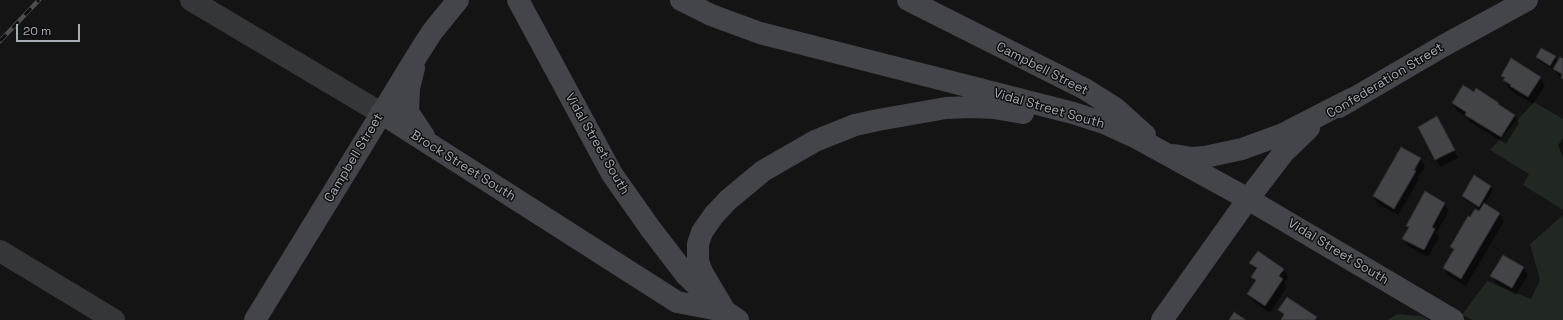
<!DOCTYPE html>
<html>
<head>
<meta charset="utf-8">
<style>
  body { margin:0 }
  #map { position:relative; width:1563px; height:320px; overflow:hidden; background:#141415; font-family:"Space Grotesk",sans-serif }
  canvas { display:block }
  .scale { position:absolute; left:16px; top:24px; width:64px; height:18px; box-sizing:border-box; border:2px solid #a7abb4; border-top:0; padding-left:5px; font-size:12px; line-height:14px; white-space:nowrap; color:#a7abb4; -webkit-text-stroke:3px #0f0f10; paint-order:stroke }
</style>
</head>
<body>
<div id="map">
<canvas width="1563" height="320"></canvas>
<div class="scale">20 m</div>
</div>
<script>
const ctx = document.querySelector('canvas').getContext('2d');
ctx.lineJoin = 'round';
function paint(path, color) { ctx.fillStyle = color; ctx.fill(path, 'evenodd'); }
const poly = rows => new Path2D(rows.map(r => 'M' + r).join(''));
function trace(path, color, width, dash) { ctx.strokeStyle = color; ctx.lineWidth = width; ctx.lineCap = dash ? 'butt' : 'round'; ctx.setLineDash(dash || []); ctx.stroke(path); }
function label(font, color, halo, rows, align = 'center') {
  ctx.font = font + ' "Space Grotesk",sans-serif'; ctx.lineWidth = 3; ctx.setLineDash([]); ctx.textBaseline = 'middle'; ctx.strokeStyle = halo; ctx.fillStyle = color; for (const [text, x, y, turn = 0] of rows) {
    ctx.save(); ctx.translate(x, y); ctx.rotate((+turn || 0) * Math.PI / 180); ctx.textAlign = isNaN(turn) ? turn : align; if (halo) ctx.strokeText(text, 0, 0); ctx.fillText(text, 0, 0); ctx.restore();
  }
}
const green = poly([
  [1534,102,1563,119,1563,138,1558,145,1563,157,1563,210,1523,185,1529,174,1490,150],
  [1563,215,1563,320,1473,320,1462,315,1487,281,1531,299,1540,280,1530,244],
  [1398,314,1421,316,1429,320,1387,320]
]);
const shadow = poly([
  [1537,57,1555,57,1558,63,1563,60,1563,80,1559,76,1554,69,1557,64,1555,63,1552,69,1539,61],
  [1502,76,1540,77,1545,85,1533,104,1516,94,1509,88],
  [1477,90,1499,103,1501,107,1514,116,1519,123,1506,144,1470,122,1467,117,1457,111,1453,103,1475,93],
  [1441,125,1458,158,1440,167,1419,127],
  [1420,159,1425,167,1418,177,1419,179,1398,215,1378,204,1374,196],
  [1418,162,1420,162,1413,175,1411,174],
  [1474,177,1491,187,1493,190,1484,205,1500,214,1504,221,1466,286,1449,276,1444,268,1454,252,1451,247,1471,218,1481,210,1465,200,1463,196],
  [1444,203,1449,211,1436,233,1439,238,1428,257,1408,246,1404,239,1409,229,1407,226],
  [1503,256,1524,268,1528,275,1516,295,1496,283,1492,276],
  [1250,263,1283,269,1288,277,1284,283,1286,288,1270,313,1253,301,1248,294,1256,283,1252,277,1256,272],
  [1280,310,1317,318,1318,320,1282,320,1284,317]
]);
const building = poly([
  [1541,48,1556,56,1550,66,1536,57,1541,48],
  [1560,57,1563,59,1563,79,1561,78,1562,74,1553,69,1560,57],
  [1511,58,1541,77,1528,97,1510,86,1511,85,1503,80,1505,78,1501,76,1511,58],
  [1463,85,1474,92,1476,88,1499,103,1498,104,1515,115,1501,137,1465,115,1466,112,1452,103,1463,85],
  [1437,116,1455,150,1435,160,1418,127,1437,116],
  [1401,147,1421,158,1414,170,1416,171,1394,209,1373,196,1401,147],
  [1474,175,1491,186,1479,207,1462,196,1474,175],
  [1425,191,1445,203,1432,227,1435,229,1424,250,1402,239,1409,227,1406,226,1425,191],
  [1484,203,1500,213,1461,279,1443,268,1454,249,1450,247,1468,216,1470,217,1475,209,1479,211,1484,203],
  [1258,251,1284,269,1279,276,1283,279,1265,306,1247,294,1256,280,1251,277,1257,268,1249,263,1258,251],
  [1503,255,1524,267,1512,288,1490,276,1503,255],
  [1287,297,1317,317,1315,320,1281,320,1284,314,1278,310,1287,297],
  [1234,312,1246,320,1229,320,1234,312]
]);
const street = poly([
  [191,0,381,113],
  [0,251,114,320]
]);
const secondary = poly([
  [518,0,612,174,650,228,686,275,709,297],
  [681,0,711,15,760,33,1073,113,1104,123,1137,138,1248,199,1453,320],
  [908,0,1085,89,1115,108,1145,135],
  [414,68,409,88,408,112,424,136],
  [1339,107,1443,46,1527,0],
  [381,113,677,302,725,311,738,320],
  [1174,155,1192,158,1205,157,1242,149,1283,134,1351,99],
  [725,311,702,272,698,261,698,244,702,232,714,215,728,200,763,171,815,141,855,125,878,120,946,108,971,107,994,108,1023,113],
  [255,320,418,54,432,32,458,0],
  [1162,320,1248,199,1284,152,1309,128]
]);
const rail = poly([
  [0,41,39,0]
]);
const streetNames = [
  ["Campbell Street",1042,69,27],
  ["Confederation Street",1385,81,-31],
  ["Vidal Street South",1049,109,16],
  ["Vidal Street South",597,144,60],
  ["Campbell Street",354,158,-59],
  ["Brock Street South",463,166,32],
  ["Vidal Street South",1338,252,31]
];
paint(green, '#202821');
paint(shadow, '#0007');
paint(building, '#434448');
trace(building, '#2e2e31', 1);
trace(street, '#35363a', 22);
trace(secondary, '#43454a', 22);
trace(rail, '#4c4e53', 4.5);
trace(rail, '#0f0f10', 3, [9]);
label('13px', '#a7abb4', '#0f0f10', streetNames);
</script>
</body>
</html>
